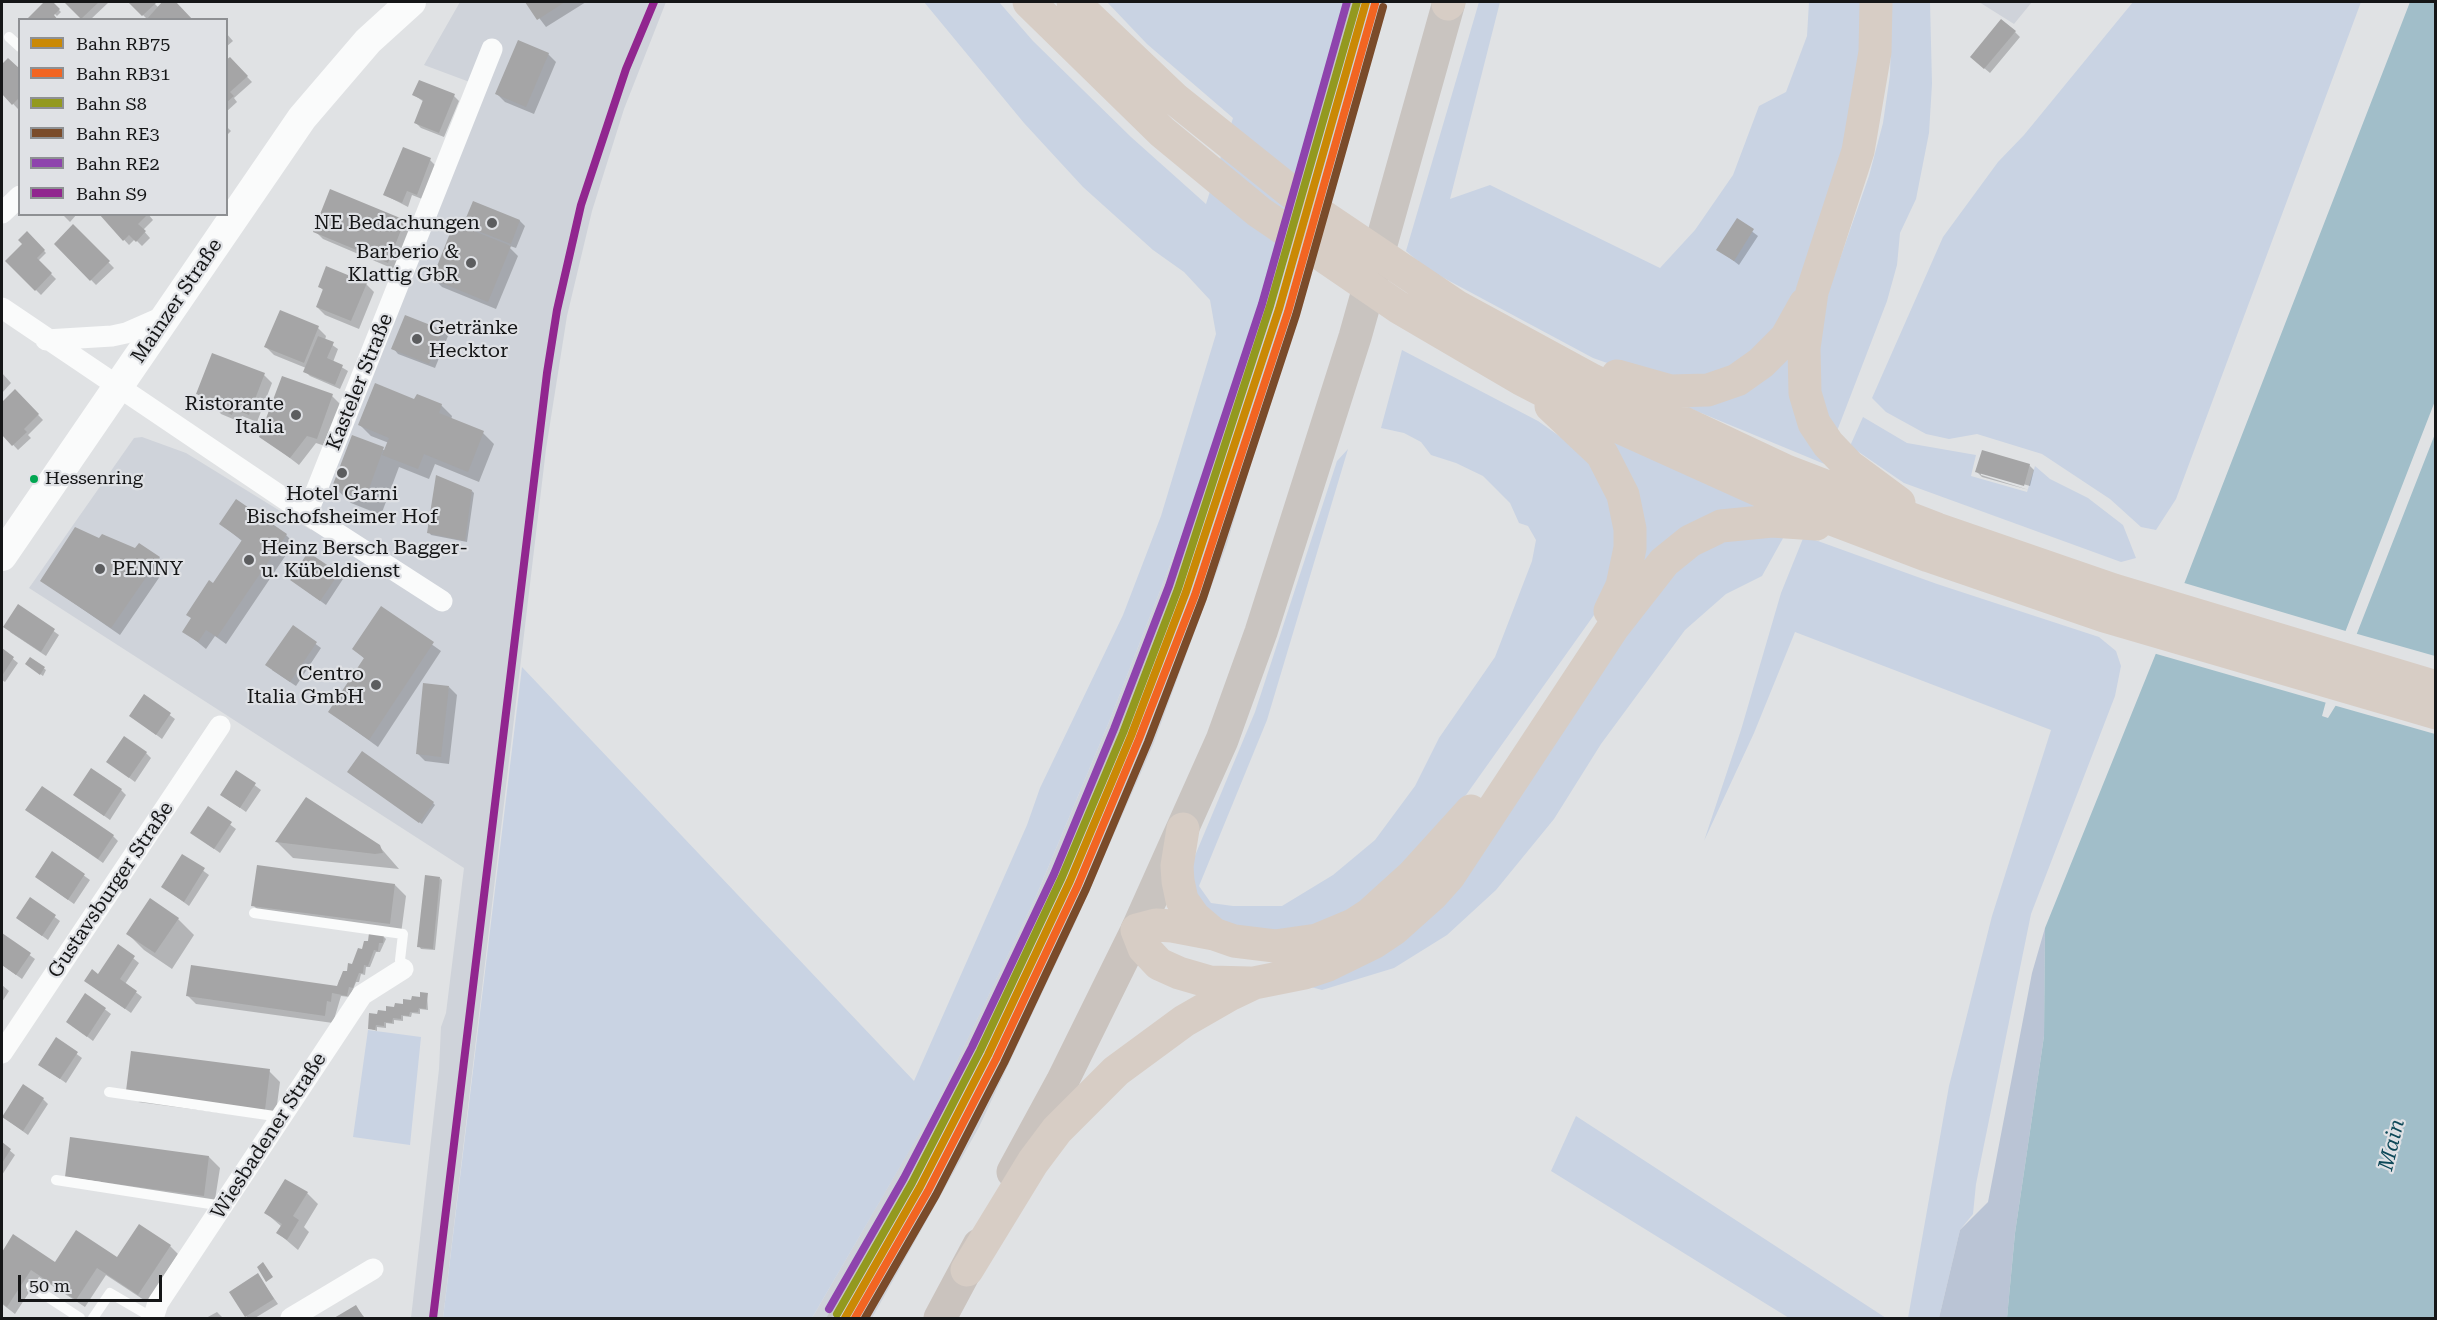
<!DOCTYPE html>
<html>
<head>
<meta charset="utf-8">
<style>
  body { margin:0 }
  #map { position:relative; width:2437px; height:1320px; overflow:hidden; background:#e0e2e4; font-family:"Roboto Serif",serif }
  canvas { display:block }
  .frame { position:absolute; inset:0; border:3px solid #151617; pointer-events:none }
  .legend { position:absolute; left:18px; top:18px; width:210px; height:198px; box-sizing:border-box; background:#dfe1e5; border:2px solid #8e9093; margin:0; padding:8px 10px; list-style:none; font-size:18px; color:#151617 }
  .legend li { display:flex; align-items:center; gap:12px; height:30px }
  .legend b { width:30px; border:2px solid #8e9093 }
  .scale { position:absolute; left:18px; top:1275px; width:144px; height:27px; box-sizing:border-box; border:3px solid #151617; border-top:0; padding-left:8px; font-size:18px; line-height:21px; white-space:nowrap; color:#151617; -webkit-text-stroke:4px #dfe1e5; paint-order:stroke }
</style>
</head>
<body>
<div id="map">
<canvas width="2437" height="1320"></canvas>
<div class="frame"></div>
<ul class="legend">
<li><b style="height:8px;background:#ca8905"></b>Bahn RB75</li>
<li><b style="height:8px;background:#f26522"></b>Bahn RB31</li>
<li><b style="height:8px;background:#93991f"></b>Bahn S8</li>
<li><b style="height:8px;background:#7a4b2a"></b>Bahn RE3</li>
<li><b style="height:8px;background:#8e44ad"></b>Bahn RE2</li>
<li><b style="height:8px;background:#91268f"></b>Bahn S9</li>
</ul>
<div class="scale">50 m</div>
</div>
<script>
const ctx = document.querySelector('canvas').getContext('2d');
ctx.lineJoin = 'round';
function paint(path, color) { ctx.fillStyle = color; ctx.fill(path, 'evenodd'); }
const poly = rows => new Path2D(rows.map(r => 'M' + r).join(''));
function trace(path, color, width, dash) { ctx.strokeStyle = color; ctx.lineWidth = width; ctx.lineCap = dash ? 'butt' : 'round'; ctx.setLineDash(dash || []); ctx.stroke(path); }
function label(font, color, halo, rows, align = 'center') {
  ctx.font = font + ' "Roboto Serif",serif'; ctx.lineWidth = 4.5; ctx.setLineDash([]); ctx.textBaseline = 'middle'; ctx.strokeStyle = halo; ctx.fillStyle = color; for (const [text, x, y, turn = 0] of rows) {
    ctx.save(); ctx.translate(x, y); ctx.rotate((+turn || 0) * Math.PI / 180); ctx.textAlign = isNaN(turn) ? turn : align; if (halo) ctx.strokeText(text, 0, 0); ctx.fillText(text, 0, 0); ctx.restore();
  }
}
const built = poly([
  [460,2,666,2,624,109,592,211,567,316,546,449,443,1318,411,1318,439,1069,441,1027,446,1013,464,868,29,588,134,438,142,437,186,453,311,530,483,87,424,65],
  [1344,2,1386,2,1227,544,1153,745,1076,921,979,1127,872,1318,812,1318,936,1104,1035,899,1109,722,1184,529,1259,305],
  [1979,2,2032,2,2014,24]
]);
const green = poly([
  [924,2,999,2,1033,41,1131,137,1206,204,1233,118,1147,44,1107,2,1344,2,1259,305,1184,529,1109,722,1035,899,936,1105,812,1318,443,1318,522,667,914,1081,1027,825,1040,788,1123,615,1161,516,1216,334,1210,300,1184,272,1153,250,1083,187,1024,123],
  [1479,2,1500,2,1450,199,1490,185,1660,268,1695,230,1733,175,1759,106,1786,92,1807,36,1809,2,1865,2,1852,125,1805,277,1780,325,1742,365,1698,384,1653,379,1593,358,1427,269,1406,251],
  [1892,2,1930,2,1932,84,1929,133,1916,199,1900,233,1897,265,1887,301,1837,431,1827,421,1813,373,1817,336,1830,287,1869,176,1883,123,1890,75],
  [2133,2,2361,2,2176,499,2156,530,2141,527,2110,499,2042,454,1977,434,1949,439,1926,434,1886,412,1872,398,1943,237,1998,162,2024,135],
  [1797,339,1839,470,1660,396],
  [1402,350,1538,421,1579,450,1607,481,1619,521,1613,580,1594,615,1466,795,1428,841,1359,905,1322,924,1259,936,1194,911,1189,870,1255,712,1337,461,1348,449,1267,720,1199,886,1211,903,1233,906,1282,906,1333,875,1375,840,1415,786,1439,738,1495,657,1532,561,1536,540,1528,526,1519,523,1510,503,1483,476,1456,463,1431,455,1421,442,1404,433,1381,428],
  [1863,417,1907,443,1976,455,1971,476,2027,492,2035,466,2050,479,2088,498,2123,525,2136,558,2121,562,1904,483,1850,446],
  [1571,420,1765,507,1626,593,1638,548],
  [1787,531,1762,576,1726,594,1685,630,1601,744,1554,819,1496,890,1447,935,1394,968,1322,990,1311,987,1357,961,1605,649,1700,546],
  [1804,536,1937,584,2099,637,2116,651,2121,666,2115,696,2031,914,1976,1184,1973,1214,1960,1230,1939,1318,1908,1318,1949,1086,1992,916,2051,730,1795,632,1754,733,1704,841,1741,730,1781,593],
  [368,1030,421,1037,410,1145,353,1137],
  [1576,1116,1886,1318,1789,1318,1551,1171]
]);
const forest = poly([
  [2045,928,2044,1036,2015,1233,2007,1318,1939,1318,1960,1230,1988,1202,2032,973]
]);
const water = poly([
  [2410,2,2435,2,2435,401,2344,635,2322,716,2328,718,2336,705,2352,646,2435,434,2435,1318,2007,1318,2015,1233,2044,1036,2045,928,2186,579]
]);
const pier = poly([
  [2181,582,2349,632,2327,703,2153,653],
  [2354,633,2435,656,2435,734,2333,705]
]);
const shadow = poly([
  [46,2,51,2,61,12,57,16,48,7,28,20],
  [66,2,109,2,90,20,84,20],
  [153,2,158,7,164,2,174,2,191,20,148,20,131,3],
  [527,2,586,2,546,27],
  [2015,32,2020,37,1990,73,1977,62],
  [226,33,233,41,226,47],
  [548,54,556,62,534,114,505,102,497,94],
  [230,59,252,82,234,98,237,102,226,112,226,62],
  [8,60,20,71,18,109,2,92,2,66],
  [414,95,454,96,459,101,444,137,421,128,416,123,424,102],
  [226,126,231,131,226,136],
  [430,160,435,165,422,199,412,195,408,207,385,195],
  [331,191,405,221,413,230,396,270,323,239,315,231],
  [474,203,520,221,525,226,516,248,507,245,518,256,496,309,442,287,434,279,473,233,465,225],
  [62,214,77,214,70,222],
  [100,214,148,214,153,220,143,230,150,238,142,246,135,239,129,245],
  [1737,220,1758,236,1739,265,1718,249],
  [73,226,114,268,96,285,56,244],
  [27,233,46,253,38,261,56,279,41,295,7,261,22,246],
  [366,284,374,292,359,329,325,315,317,307,324,291,319,286],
  [318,328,326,336,325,340,338,349,333,362,348,371,340,389,310,376,305,371,306,368,274,355,266,347],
  [442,331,448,336,435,368,398,354,393,348],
  [2,373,11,383,2,393],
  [264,375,272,383,257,422,242,416,240,422,221,414,213,404,198,393],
  [15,391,43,420,28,435,31,438,18,450,2,433,2,411],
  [332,396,340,404,325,446,316,443,299,465,261,436],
  [441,405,452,416,451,420,483,433,494,444,479,482,435,464,429,479,399,467,381,515,351,503,334,487,353,437,386,451,389,443,371,436,360,425],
  [2029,465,2034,470,2030,486,1981,472,1981,475,2029,490,1982,477,1977,472],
  [472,491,474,493,467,542,431,535,429,532],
  [221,524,286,535,294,543,226,644,215,636,206,649,184,631,242,541],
  [99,540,159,558,167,566,120,635,42,581],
  [338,574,343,579,326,605,297,584],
  [19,606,59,635,46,656,10,632],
  [381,608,441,651,378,747,330,712,365,659,354,649],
  [293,627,321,648,296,686,272,670],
  [2,650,18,663,5,682,2,680],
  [31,659,46,670,43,676,29,666],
  [449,687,457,695,449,764,425,761,417,753],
  [144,696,175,719,162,739,131,716],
  [146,753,151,758,135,782,108,762],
  [237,772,261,790,246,812,222,795],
  [351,774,433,803,435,805,422,824],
  [121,790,126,795,110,820,75,795],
  [208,808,236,829,220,853,192,833],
  [27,810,113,836,118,841,103,863],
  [277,842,379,846,399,869,293,858],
  [53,853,90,880,74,904,36,877],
  [183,856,209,875,189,906,163,887],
  [440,878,442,880,435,950,421,949,419,946],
  [395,885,406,896,401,934,264,916,253,905],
  [30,899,60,921,48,940,17,918],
  [178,919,194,935,172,969,144,950,128,934],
  [2,935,35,959,22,979,2,965],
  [384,937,386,939,380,952,376,952,370,967,366,967,365,975,361,974,359,982,356,982,350,997,341,996,333,1023,196,1004,188,996,338,987,339,980,343,980,369,943],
  [118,946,139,963,125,984,142,997,131,1013,86,981,98,976],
  [2,985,9,991,2,1002],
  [86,995,111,1014,93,1041,68,1022],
  [427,995,428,1010,420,1009,420,1014,412,1013,411,1017,403,1016,403,1021,394,1020,394,1024,386,1023,386,1028,377,1027,377,1031,369,1028,378,1016],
  [56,1039,82,1058,66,1083,39,1064],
  [269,1071,280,1082,275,1120,138,1102],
  [43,1099,48,1104,28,1135,3,1117],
  [2,1144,15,1155,2,1175],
  [209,1157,220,1168,214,1206,78,1188],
  [307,1193,318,1204,304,1227,309,1232,298,1250,278,1233,282,1227,266,1213],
  [14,1236,56,1264,117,1259,170,1246,178,1254,147,1302,106,1275,85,1307,39,1277,15,1314,2,1304,2,1255],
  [258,1275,278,1304,255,1318,248,1318,246,1316],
  [356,1307,365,1318,337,1318],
  [217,1312,223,1318,206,1318]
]);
const building = poly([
  [44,2,53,2,60,9,54,15,58,20,26,20],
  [64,2,99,2,81,19],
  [128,2,155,2,156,3,142,16],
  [162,2,176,2,193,20,146,20],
  [525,2,565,2,537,20],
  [2001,19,2016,31,1984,69,1970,57],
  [518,40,549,53,526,107,495,94],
  [230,57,248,76,230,92,234,96,226,103,226,60],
  [8,58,20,69,20,97,12,105,2,94,2,64],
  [419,80,455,94,439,133,414,123,423,100,412,95],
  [403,147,431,158,417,195,407,191,402,203,383,195],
  [330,189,405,220,388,263,313,232],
  [473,201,520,220,511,244,463,225],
  [99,214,148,214,138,224,146,231,136,242,129,235,123,241],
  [1737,218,1754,229,1734,261,1716,250],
  [454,223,511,246,488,302,432,279],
  [73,224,110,261,90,281,54,244],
  [27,231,45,250,37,258,52,273,35,291,5,261,22,244,18,240],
  [326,266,367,283,351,321,316,307,323,289,318,287],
  [280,310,319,326,304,363,264,347],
  [405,315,443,330,429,364,391,349],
  [318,336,334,342,327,358,343,365,335,385,303,372],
  [212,353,265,373,249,415,234,409,232,415,211,406,213,400,196,394],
  [282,376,333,394,317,439,307,436,290,458,259,437],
  [375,383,414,399,417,394,442,404,439,413,484,431,468,472,424,454,418,469,382,455,389,438,358,425],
  [15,389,39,414,24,429,27,432,12,446,2,435,2,402],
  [352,435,384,447,365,500,332,487],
  [1982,450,2030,464,2024,486,1975,472],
  [436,475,472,490,465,541,427,533],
  [236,499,287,534,217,637,206,630,198,642,182,632,191,618,186,615,209,580,213,583,242,540,219,524],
  [75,527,99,538,102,534,135,548,139,543,160,557,111,628,40,581],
  [308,552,339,573,320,601,290,580],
  [18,604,55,629,41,652,3,627],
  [381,606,434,642,369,740,328,712,364,658,352,649],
  [293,625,317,642,290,682,265,665],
  [2,648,14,657,2,676],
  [30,657,45,667,40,675,25,664],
  [423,683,449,686,441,757,416,754],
  [144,694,171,713,156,735,129,716],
  [124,736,147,752,129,778,106,762],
  [362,751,434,802,419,823,347,772],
  [91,768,122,789,104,816,73,795],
  [236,770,256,783,240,808,220,795],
  [42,786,114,835,98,859,25,810],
  [306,797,380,845,383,853,375,854,275,842],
  [208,806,232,822,214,849,190,833],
  [52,851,85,874,68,900,35,877],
  [182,854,205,868,184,902,161,887],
  [257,865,395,884,390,924,251,906],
  [425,875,440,877,433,949,417,947],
  [30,897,56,915,42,936,16,918],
  [150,898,179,918,155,953,126,934],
  [2,933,31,953,16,975,2,965],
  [369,933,384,935,383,943,379,943,378,951,374,950,368,966,364,965,363,973,359,973,353,988,349,987,347,996,332,993,331,1002,327,1001,325,1016,186,996,191,965,337,986,343,971,347,971,348,963,352,964,358,948,362,949,364,941,368,941],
  [118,944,135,956,120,979,137,991,125,1009,84,981,92,969,98,974],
  [420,992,428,993,426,1009,419,1008,418,1012,410,1012,409,1016,401,1015,401,1019,393,1018,392,1023,384,1022,384,1026,376,1025,375,1030,368,1029,369,1013,377,1014,378,1010,386,1011,386,1006,394,1007,395,1003,403,1004,403,999,411,1000,412,996,420,997],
  [85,993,106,1008,87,1037,66,1022],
  [56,1037,78,1052,60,1079,38,1065],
  [131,1051,270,1069,265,1110,126,1091],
  [23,1084,44,1098,23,1131,2,1117],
  [70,1137,209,1156,204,1196,65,1177],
  [2,1142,11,1149,2,1163],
  [285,1179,308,1192,293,1216,299,1220,287,1240,276,1233,282,1224,264,1213],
  [139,1224,171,1245,138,1295,97,1268,76,1300,31,1270,7,1307,2,1303,2,1252,13,1234,55,1262,76,1230,117,1257],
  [263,1262,273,1277,266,1282,257,1267],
  [258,1273,274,1299,245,1317,229,1292],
  [356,1305,364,1318,334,1318]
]);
const service = poly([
  [9,37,20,47],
  [254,913,403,934,400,960,403,969],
  [109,1092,281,1117],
  [56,1180,223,1206],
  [31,1286,80,1318],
  [93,1318,110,1293,153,1318]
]);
const minor = poly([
  [2,213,20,196],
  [2,308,307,514,442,601],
  [46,340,112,336,126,333,167,315],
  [307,514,492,49],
  [2,1053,220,726],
  [153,1318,158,1303,362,995,403,969],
  [291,1318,373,1269]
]);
const secondary = poly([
  [2,556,302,118,368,41,411,2]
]);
const primary = poly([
  [1137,930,1222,740,1261,632,1355,337,1449,2]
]);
const trunk = poly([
  [1013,1172,1062,1082,1137,930],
  [940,1318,979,1245]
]);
const motorway = poly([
  [1029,2,1162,132,1259,212,1398,307,1521,379,1579,409,1774,497,1929,556,2104,616,2436,713],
  [1073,2,1175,99,1315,211,1456,306,1592,380,1786,471,1937,529,2114,590,2436,687],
  [1876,2,1875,52,1858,151,1812,292,1804,348,1805,393,1814,423,1828,444,1849,466,1899,503],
  [1448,4,1449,2],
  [1617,376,1670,391,1708,390,1737,380,1761,363,1786,338,1805,304],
  [1551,406,1602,454,1623,495,1630,529,1630,548,1622,586,1610,611],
  [1183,829,1177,866,1178,881,1182,900,1194,917,1214,934,1234,941,1275,946,1317,940,1353,925,1370,914,1412,876,1471,811],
  [1214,934,1172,926,1156,925,1137,930,1144,948,1159,964,1179,973,1210,982,1250,983],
  [967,1270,1033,1162,1057,1130,1116,1071,1184,1021,1231,994,1254,983,1304,973,1328,965,1373,943,1394,929,1432,895,1449,876,1614,626,1664,562,1690,541,1721,526,1772,521,1816,524]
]);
const rail = poly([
  [829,1318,910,1181,977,1050,1062,867,1118,729,1173,588,1266,305,1352,2]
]);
const rail1 = poly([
  [845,1318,920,1187,988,1055,1070,881,1131,736,1186,592,1279,309,1366,2]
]);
const rail2 = poly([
  [855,1318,928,1191,996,1059,1078,885,1139,739,1195,595,1288,312,1375,4]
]);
const rail3 = poly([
  [837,1314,912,1183,980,1051,1062,877,1123,733,1178,589,1270,306,1357,2]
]);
const rail4 = poly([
  [865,1318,936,1195,1004,1063,1086,889,1148,742,1203,598,1296,315,1383,7]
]);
const rail5 = poly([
  [829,1309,904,1178,972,1047,1054,874,1114,729,1169,586,1262,304,1347,2]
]);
const rail6 = poly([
  [433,1318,547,373,557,310,581,205,626,69,654,2]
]);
const markers = [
  [492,223,6,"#5c5d5f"],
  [471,263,6,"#5c5d5f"],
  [417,339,6,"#5c5d5f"],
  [296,415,6,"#5c5d5f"],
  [342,473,6,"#5c5d5f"],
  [34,479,5,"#00a651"],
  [249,560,6,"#5c5d5f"],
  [100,569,6,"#5c5d5f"],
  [376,685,6,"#5c5d5f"]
];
const busNames = [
  ["Hessenring",45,479]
];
const poiNames = [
  ["NE Bedachungen",480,223],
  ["Barberio &",459,252],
  ["Klattig GbR",459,275],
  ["Getränke",429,328,"left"],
  ["Hecktor",429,351,"left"],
  ["Ristorante",284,404],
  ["Italia",284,427],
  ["Hotel Garni",342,494,"center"],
  ["Bischofsheimer Hof",342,517,"center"],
  ["Heinz Bersch Bagger-",261,548,"left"],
  ["u. Kübeldienst",261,571,"left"],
  ["PENNY",112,569,"left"],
  ["Centro",364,674],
  ["Italia GmbH",364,697]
];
const streetNames = [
  ["Mainzer Straße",177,301,-56],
  ["Kasteler Straße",360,382,-68],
  ["Gustavsburger Straße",111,890,-56],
  ["Wiesbadener Straße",269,1136,-57]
];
const waterNames = [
  ["Main",2392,1145,-76]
];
paint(built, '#cfd3da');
paint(green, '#c9d3e3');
paint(forest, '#bac4d5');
paint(water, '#a1bec9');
paint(pier, '#e0e2e4');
paint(shadow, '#0003');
paint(building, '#a5a5a6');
trace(service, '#fafbfb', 10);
trace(minor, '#fafbfb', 21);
trace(secondary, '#fafbfb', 30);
trace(primary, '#c9c4c0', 33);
trace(trunk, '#cac3be', 33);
trace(motorway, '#d7cdc5', 33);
trace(rail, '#c5c6c6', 4.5);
trace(rail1, '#ca8905', 8);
trace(rail2, '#f26522', 8);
trace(rail3, '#93991f', 8);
trace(rail4, '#7a4b2a', 8);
trace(rail5, '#8e44ad', 8);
trace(rail6, '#91268f', 8);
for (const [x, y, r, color] of markers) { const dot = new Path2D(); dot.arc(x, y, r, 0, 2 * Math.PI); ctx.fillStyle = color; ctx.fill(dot); trace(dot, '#dfe1e5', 2); }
label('18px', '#151617', '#dfe1e5', busNames, 'left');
label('20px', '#151617', '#dfe1e5', poiNames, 'right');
label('20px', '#151617', '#dfe1e5', streetNames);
label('italic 21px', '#0d4858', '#dfe1e5', waterNames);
</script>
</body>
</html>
